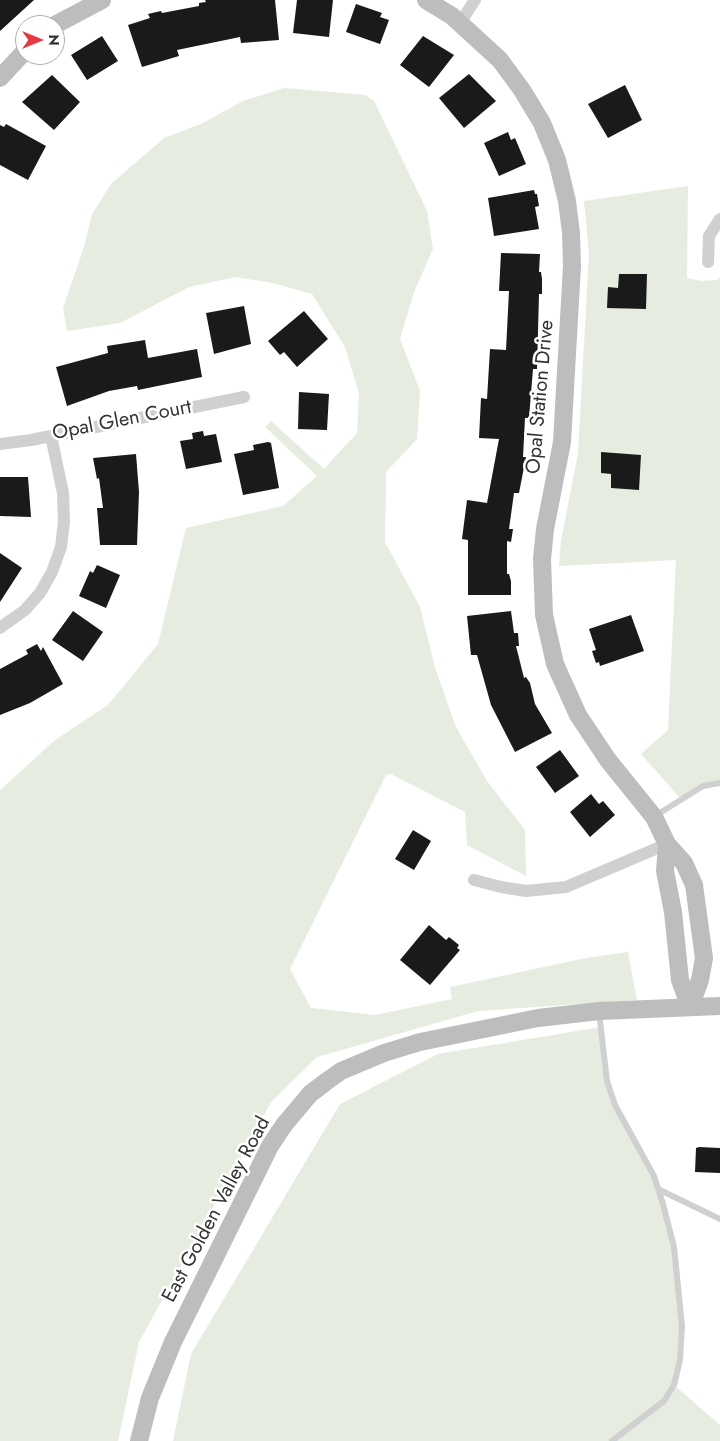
<!DOCTYPE html>
<html>
<head>
<meta charset="utf-8">
<style>
  body { margin:0 }
  #map { position:relative; width:720px; height:1441px; overflow:hidden; background:#fff; font-family:Jost,sans-serif }
  canvas { display:block }
  .north { position:absolute; left:15px; top:15px; width:50px; height:50px; box-sizing:border-box; background:#fff; border:1px solid #adadad; border-radius:50%; rotate:90deg; font-size:14px; font-weight:700; line-height:20px; text-align:center; color:#333 }
  .north::after { content:''; display:block; margin:auto; width:18px; height:22px; background:#e63946; clip-path:polygon(50% 0,100% 100%,50% 72%,0 100%) }
</style>
</head>
<body>
<div id="map">
<canvas width="720" height="1441"></canvas>
<div class="north">N</div>
</div>
<script>
const ctx = document.querySelector('canvas').getContext('2d');
ctx.lineJoin = 'round';
function paint(path, color) { ctx.fillStyle = color; ctx.fill(path, 'evenodd'); }
const poly = rows => new Path2D(rows.map(r => 'M' + r).join(''));
function trace(path, color, width, dash) { ctx.strokeStyle = color; ctx.lineWidth = width; ctx.lineCap = dash ? 'butt' : 'round'; ctx.setLineDash(dash || []); ctx.stroke(path); }
function label(font, color, halo, rows, align = 'center') {
  ctx.font = font + ' Jost,sans-serif'; ctx.lineWidth = 5; ctx.setLineDash([]); ctx.textBaseline = 'middle'; ctx.strokeStyle = halo; ctx.fillStyle = color; for (const [text, x, y, turn = 0] of rows) {
    ctx.save(); ctx.translate(x, y); ctx.rotate((+turn || 0) * Math.PI / 180); ctx.textAlign = isNaN(turn) ? turn : align; if (halo) ctx.strokeText(text, 0, 0); ctx.fillText(text, 0, 0); ctx.restore();
  }
}
const green = poly([
  [284,88,365,95,374,101,427,211,433,249,414,292,400,339,420,391,417,439,386,472,385,542,420,607,435,668,456,727,487,781,525,830,526,876,467,845,465,812,391,774,386,775,290,969,311,1008,375,1015,452,999,450,987,586,958,628,952,637,1000,478,1011,317,1057,271,1102,139,1342,118,1441,0,1441,0,790,54,741,108,705,158,644,186,528,283,506,317,476,265,427,271,421,324,469,357,433,359,393,345,347,312,294,273,283,235,277,189,287,120,323,67,331,63,308,84,247,92,214,111,184,164,138,201,124,243,101],
  [688,186,687,278,701,281,717,280,720,277,720,783,703,786,681,799,641,754,668,730,676,560,559,566,561,541,578,453,589,253,584,201],
  [601,1027,604,1057,615,1105,654,1176,674,1247,682,1326,674,1385,720,1425,720,1441,173,1441,191,1354,340,1104,438,1054]
]);
const building = poly([
  [0,0,34,0,0,31],
  [205,0,275,0,279,40,241,43,240,37,177,50,179,56,142,67,128,25,150,18,148,14,161,11,162,13,199,6,199,3,206,2],
  [297,0,333,0,329,37,293,33],
  [356,4,382,13,380,17,389,20,380,44,346,32],
  [102,36,118,61,87,80,71,55],
  [423,36,454,55,429,87,400,65],
  [469,74,496,101,464,128,439,98],
  [52,75,80,102,54,130,22,102],
  [625,85,642,120,608,138,588,104],
  [6,124,46,146,28,180,0,165,0,125,4,127],
  [508,132,511,140,515,138,526,164,499,176,484,143],
  [534,190,535,194,537,194,539,206,535,207,539,229,494,236,488,198],
  [501,253,540,254,539,272,541,272,542,279,542,294,539,294,537,369,533,369,529,418,525,418,523,457,526,457,519,493,514,493,509,529,513,529,511,542,507,541,507,574,509,574,511,581,511,595,468,595,468,540,462,539,467,500,487,503,499,439,479,438,481,398,487,399,490,349,506,350,509,291,499,291],
  [619,274,647,274,646,309,607,308,608,287,618,288],
  [244,306,251,344,214,354,206,313],
  [304,311,328,339,297,367,284,352,280,355,268,341],
  [145,340,148,358,197,349,202,377,138,390,137,386,109,391,67,406,56,367,108,353,107,346],
  [299,392,329,394,327,430,298,429],
  [203,431,204,436,216,434,222,462,186,469,180,441,193,439,192,433],
  [268,442,271,443,279,488,243,495,234,454,254,450,253,445],
  [601,452,641,455,639,490,611,488,611,474,601,473],
  [136,454,139,492,137,545,100,545,97,508,103,508,99,478,97,479,93,458],
  [0,477,28,477,31,517,0,516],
  [0,553,22,568,0,602],
  [97,565,120,575,106,608,79,596,90,571,93,573],
  [73,611,103,632,83,661,52,640],
  [511,611,514,633,518,633,519,646,516,646,524,678,526,677,530,683,535,704,552,733,515,752,491,705,477,655,471,655,467,616],
  [631,615,644,651,600,666,599,662,596,663,592,651,596,650,589,629],
  [37,644,41,651,43,647,63,684,30,703,0,715,0,669,28,654,26,650],
  [560,750,579,776,555,793,536,767],
  [591,794,599,804,603,801,615,815,590,837,570,812],
  [413,830,431,841,414,870,395,859],
  [429,925,446,940,449,937,459,945,457,948,460,950,430,985,400,960],
  [699,1147,720,1148,720,1173,695,1172,696,1148]
]);
const lane = poly([
  [655,816,703,786,720,783],
  [599,1012,607,1081,615,1105,654,1176,663,1204,674,1247,682,1326,680,1360,674,1385,664,1401,612,1441],
  [658,1189,720,1219]
]);
const street = poly([
  [460,23,475,0],
  [708,262,709,236,720,219],
  [0,444,31,440,244,397],
  [0,628,25,610,40,593,52,572,61,547,64,522,63,493,51,436],
  [474,880,501,887,526,891,566,887,667,844]
]);
const secondary = poly([
  [426,0,452,16,500,60,522,90,542,123,557,160,567,201,571,233,572,266,562,442,545,529,542,559,544,615,555,664,578,715,608,760,654,817,667,844,684,863,694,885,704,958,700,980,690,1007],
  [55,25,102,0],
  [0,78,25,51],
  [667,844,665,871,673,912,680,980,690,1007],
  [139,1441,150,1398,173,1342,270,1146,284,1125,310,1094,327,1081,341,1071,384,1053,420,1042,538,1018,599,1011,720,1006]
]);
const streetNames = [
  ["Opal Station Drive",541,397,-85],
  ["Opal Glen Court",122,421,-11],
  ["East Golden Valley Road",217,1210,-62]
];
paint(green, '#e6ecdf');
paint(building, '#1a1a1a');
trace(lane, '#d0d0d0', 6);
trace(street, '#d0d0d0', 12);
trace(secondary, '#bdbdbd', 18);
label('20px', '#333', '#fff', streetNames);
</script>
</body>
</html>
